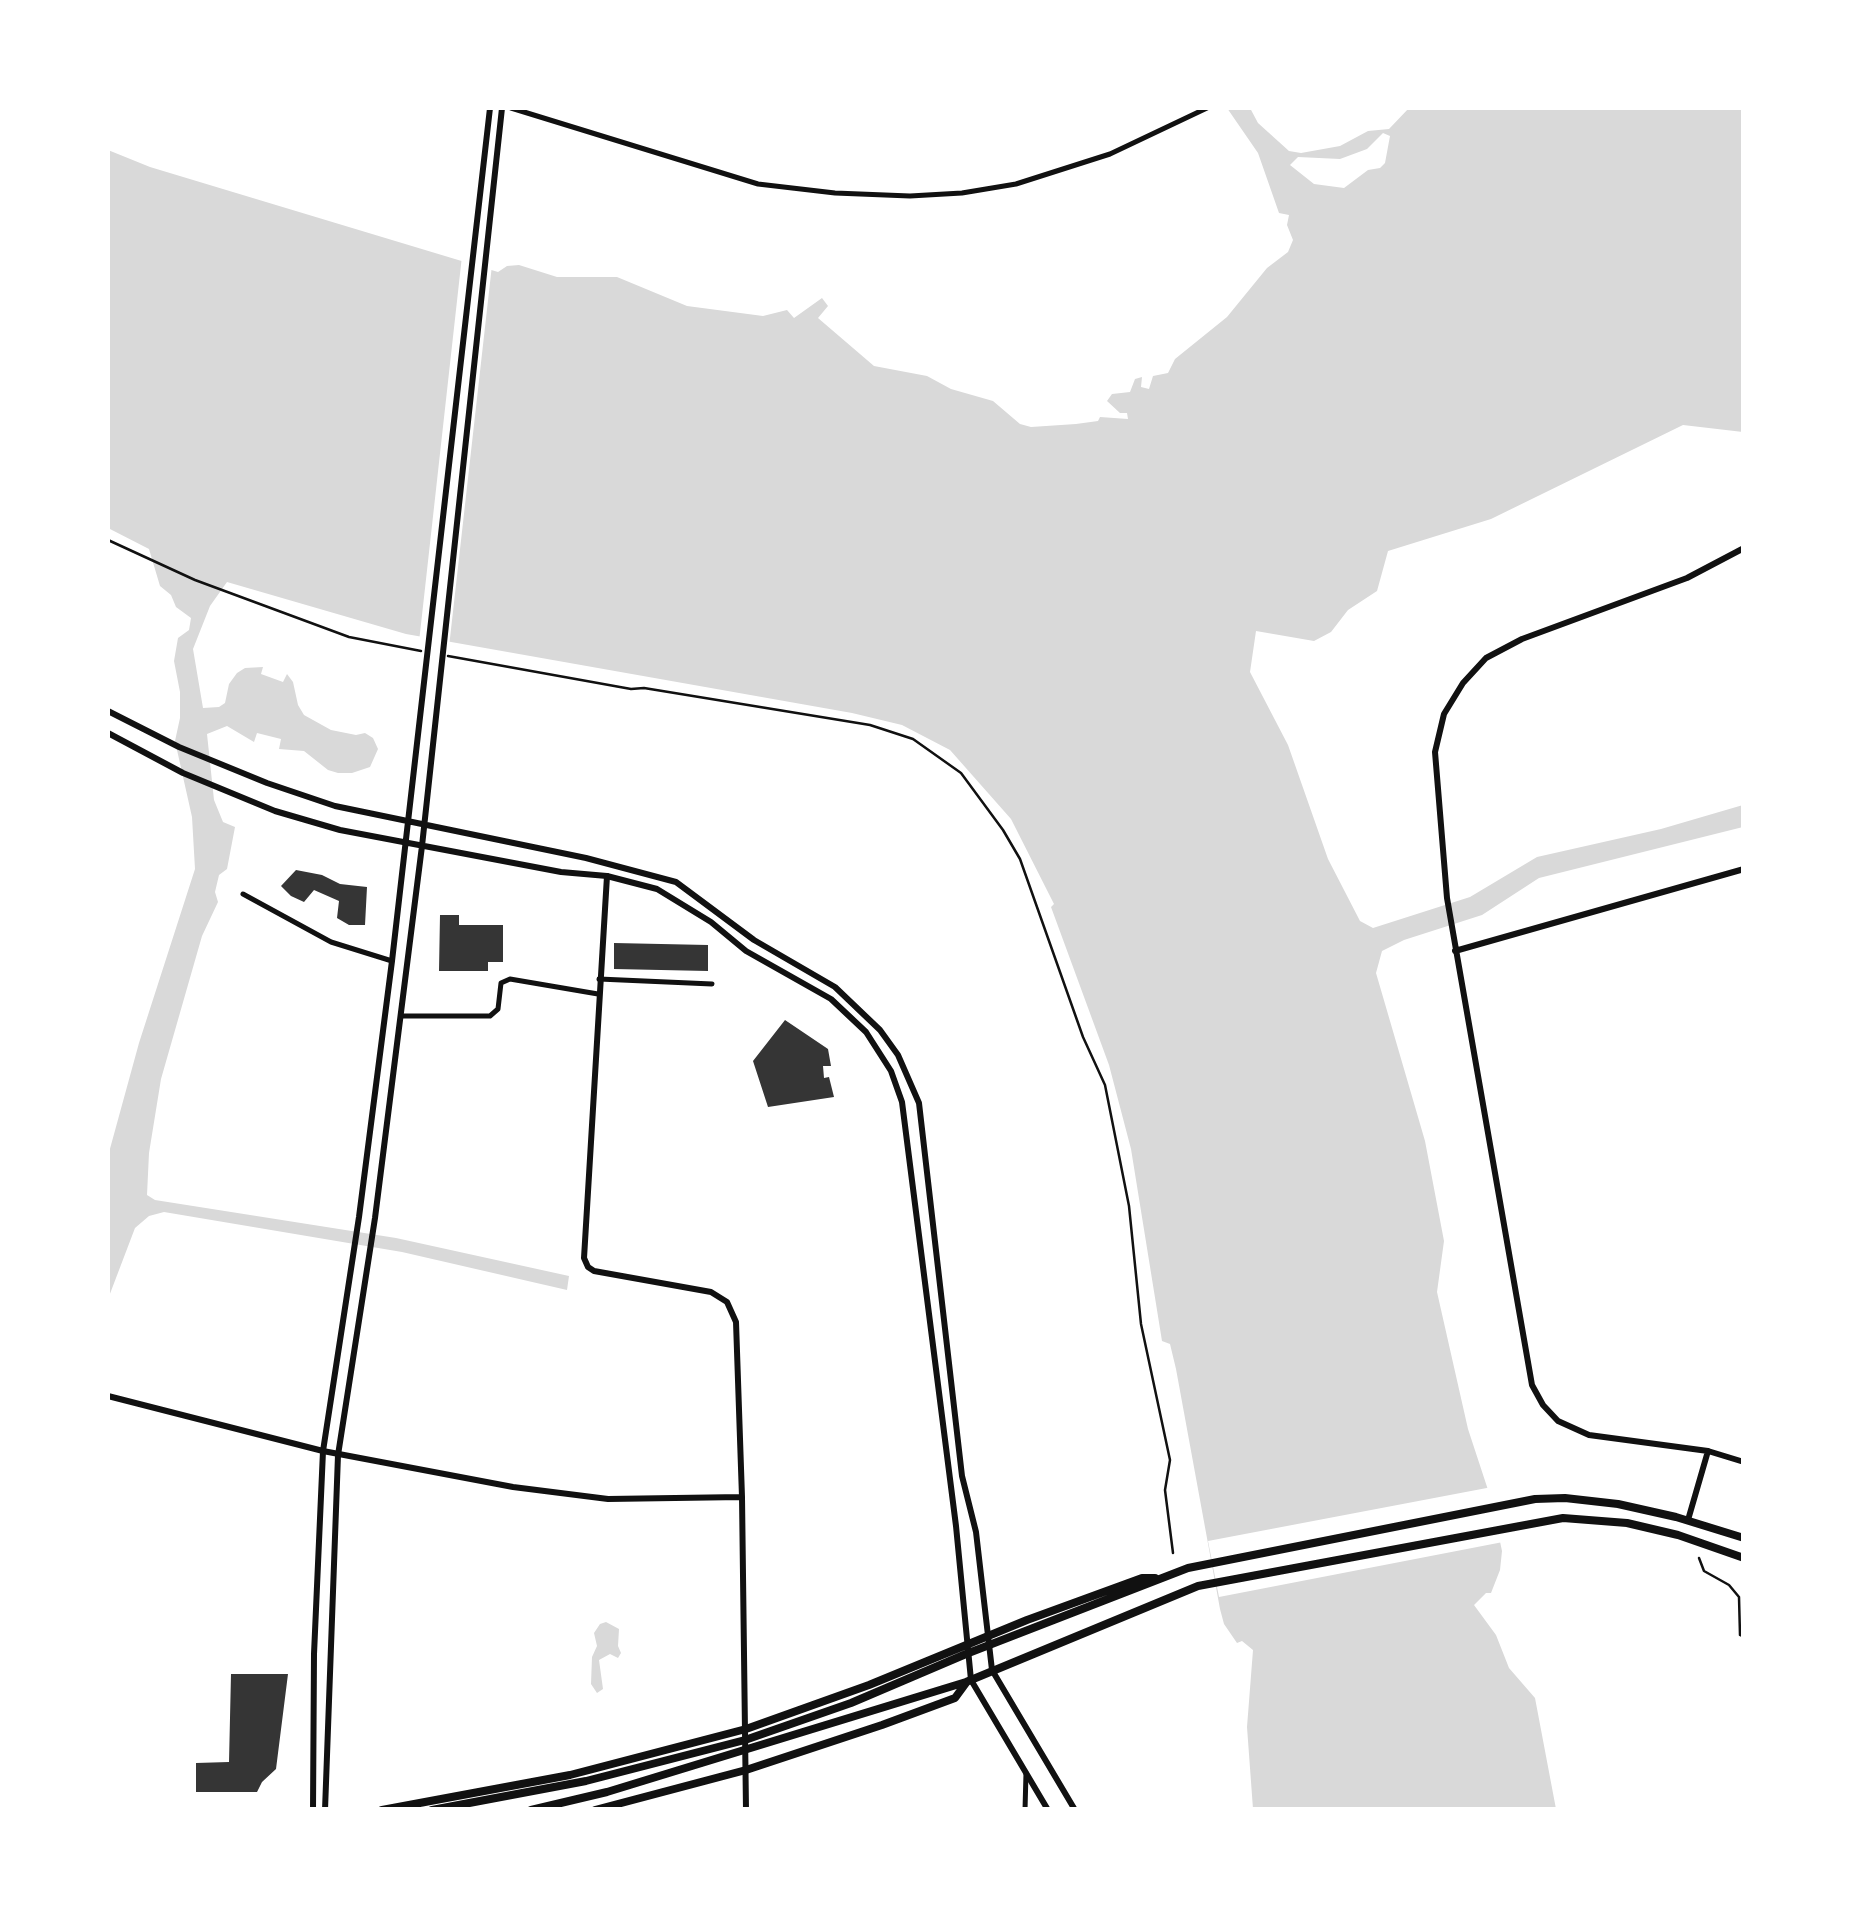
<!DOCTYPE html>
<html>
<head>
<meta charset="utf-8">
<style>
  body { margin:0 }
  #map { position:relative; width:1851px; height:1917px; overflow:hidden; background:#fff; font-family:Merriweather,serif }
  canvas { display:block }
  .frame { position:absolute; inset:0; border:110px solid #fff; pointer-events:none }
</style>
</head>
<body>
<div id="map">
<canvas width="1851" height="1917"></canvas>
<div class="frame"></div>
</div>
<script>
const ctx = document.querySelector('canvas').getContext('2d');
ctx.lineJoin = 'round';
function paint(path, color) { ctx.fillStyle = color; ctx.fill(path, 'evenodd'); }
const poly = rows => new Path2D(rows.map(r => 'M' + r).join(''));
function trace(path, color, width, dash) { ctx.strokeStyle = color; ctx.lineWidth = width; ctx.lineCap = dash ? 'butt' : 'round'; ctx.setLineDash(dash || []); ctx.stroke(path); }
const water = poly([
  [1227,108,1250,108,1258,123,1289,151,1301,153,1340,146,1368,131,1389,129,1409,108,1743,108,1743,432,1683,425,1491,519,1388,551,1377,591,1348,610,1331,632,1314,641,1256,631,1250,672,1288,745,1328,859,1360,921,1373,928,1470,897,1537,857,1661,829,1743,805,1743,827,1539,878,1482,915,1404,940,1382,951,1376,973,1425,1141,1444,1241,1437,1292,1468,1429,1491,1499,1502,1551,1500,1570,1491,1593,1486,1593,1474,1605,1496,1635,1509,1668,1535,1698,1556,1809,1253,1809,1247,1727,1253,1650,1242,1641,1237,1643,1224,1624,1220,1609,1176,1369,1170,1344,1162,1341,1131,1149,1109,1065,1051,907,1054,904,1011,819,950,750,902,725,852,713,406,634,227,582,210,606,193,649,203,708,219,707,225,703,229,684,237,673,245,668,263,667,261,674,283,682,287,674,293,682,298,705,304,715,331,730,356,735,365,733,373,738,378,749,370,767,352,773,338,773,328,770,304,751,279,749,281,739,257,733,254,742,227,726,207,734,214,800,223,822,235,827,227,869,219,875,215,892,218,902,202,936,161,1079,149,1153,147,1195,155,1200,396,1238,569,1276,567,1290,402,1252,164,1212,149,1216,135,1228,108,1299,108,1156,139,1043,195,869,192,817,175,741,180,718,180,692,174,661,178,638,189,630,191,618,176,607,171,595,160,586,149,549,108,528,108,150,150,167,498,272,507,266,519,265,557,277,617,277,687,306,763,316,787,310,794,318,822,298,828,306,818,318,874,366,927,376,951,389,993,401,1020,424,1031,427,1076,424,1098,421,1100,417,1128,419,1127,413,1120,413,1107,401,1112,394,1130,392,1135,379,1142,377,1141,387,1149,389,1153,376,1168,373,1175,359,1227,317,1267,268,1288,252,1293,240,1287,225,1289,215,1279,213,1258,153],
  [1383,133,1390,136,1385,163,1380,168,1368,170,1344,188,1314,184,1290,165,1298,157,1340,159,1367,149],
  [606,1622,619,1629,618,1646,621,1653,618,1658,610,1654,599,1660,603,1689,597,1693,591,1684,592,1657,597,1646,594,1633,600,1624]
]);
const pier = poly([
  [462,256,492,265,449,647,419,642],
  [1492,1487,1503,1542,1219,1597,1208,1541]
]);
const building = poly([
  [296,870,322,875,340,884,367,887,365,925,349,925,337,918,339,901,314,890,304,902,291,896,281,886],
  [440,915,459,915,459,925,503,925,503,962,488,962,488,971,439,971],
  [614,943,708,945,708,971,614,969],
  [785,1020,828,1049,831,1066,823,1066,824,1078,829,1077,834,1097,768,1107,753,1061],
  [231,1674,288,1674,276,1769,262,1782,257,1792,196,1792,196,1763,229,1762]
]);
const path = poly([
  [108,540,195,580,349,637,421,651],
  [448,656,631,689,644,688,870,725,913,739,961,773,1003,830,1020,859,1083,1037,1105,1085,1129,1206,1141,1324,1170,1460,1165,1490,1173,1553],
  [1699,1558,1704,1571,1729,1585,1739,1597,1740,1635,1744,1637]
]);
const minor = poly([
  [511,108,758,184,835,193,910,196,962,193,1016,184,1110,154,1207,108],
  [243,894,331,942,392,961],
  [599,979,712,984],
  [401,1016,490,1016,498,1009,501,983,510,979,598,994],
  [1025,1810,1026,1773]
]);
const tertiary = poly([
  [607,876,584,1258,588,1267,594,1271,711,1292,727,1302,736,1322,742,1497,746,1810],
  [1455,951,1744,869],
  [108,1396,323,1451,513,1487,608,1499,742,1497],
  [1708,1451,1744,1462],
  [1688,1520,1708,1451,1589,1435,1558,1421,1543,1405,1532,1385,1447,898,1435,752,1444,714,1463,683,1486,658,1522,639,1687,578,1744,548]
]);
const secondary = poly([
  [108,711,179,747,267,783,335,806,586,858,676,882,754,940,835,987,880,1030,898,1055,919,1103,962,1476,976,1532,992,1670,1075,1810],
  [108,733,183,773,275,811,340,830,561,872,607,876,657,889,711,922,746,951,831,999,866,1032,891,1071,902,1102,956,1526,971,1680,1048,1810],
  [313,1810,314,1654,323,1451,359,1217,392,961,490,108],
  [325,1810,338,1455,375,1218,422,846,502,108]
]);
const primary = poly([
  [382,1810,570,1775,746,1729,869,1685,1027,1620,1142,1578,1155,1578],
  [432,1810,586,1781,745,1740,851,1703,966,1654,1188,1568,1535,1499,1565,1498,1618,1504,1676,1517,1744,1538],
  [531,1810,607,1792,966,1682,1198,1586,1563,1518,1627,1523,1678,1535,1744,1558],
  [595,1810,746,1770,882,1725,955,1698,966,1683]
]);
paint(water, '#d9d9d9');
paint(pier, '#fff');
paint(building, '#353535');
trace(path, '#111', 2.5);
trace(minor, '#111', 5);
trace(tertiary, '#111', 6);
trace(secondary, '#111', 6);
trace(primary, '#111', 8);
</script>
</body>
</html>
